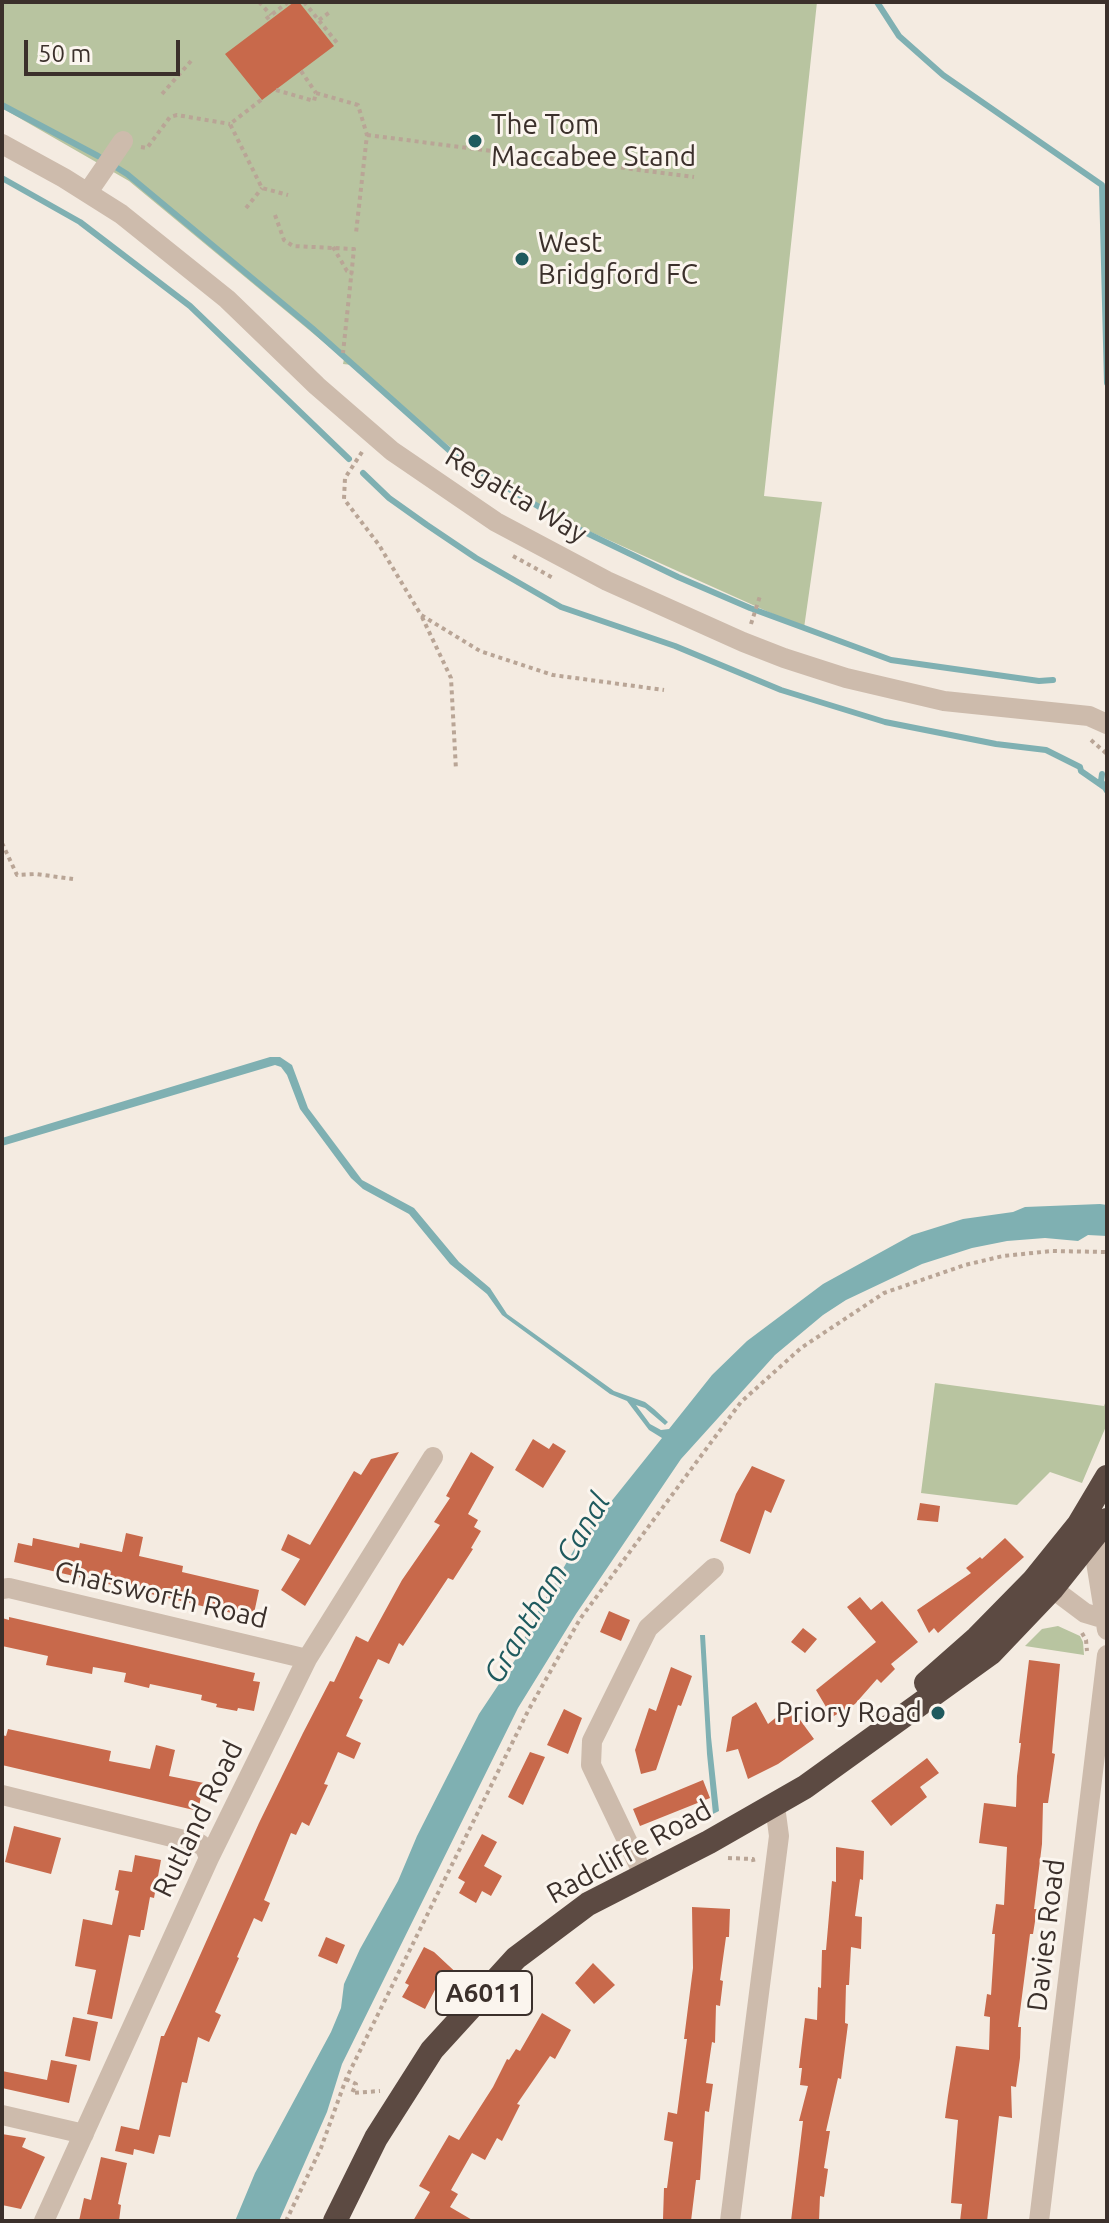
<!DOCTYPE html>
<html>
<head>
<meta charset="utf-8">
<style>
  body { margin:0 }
  #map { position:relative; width:1109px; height:2223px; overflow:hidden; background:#f4ebe1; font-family:Ubuntu,sans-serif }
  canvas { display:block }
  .frame { position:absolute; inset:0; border:4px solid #3b302b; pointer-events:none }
  .scale { position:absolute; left:24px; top:40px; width:156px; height:36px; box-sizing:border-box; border:4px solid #3b302b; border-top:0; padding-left:10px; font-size:24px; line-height:28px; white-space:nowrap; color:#3b302b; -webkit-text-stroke:6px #fbf5ee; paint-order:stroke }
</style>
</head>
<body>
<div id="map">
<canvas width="1109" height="2223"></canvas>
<div class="frame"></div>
<div class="scale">50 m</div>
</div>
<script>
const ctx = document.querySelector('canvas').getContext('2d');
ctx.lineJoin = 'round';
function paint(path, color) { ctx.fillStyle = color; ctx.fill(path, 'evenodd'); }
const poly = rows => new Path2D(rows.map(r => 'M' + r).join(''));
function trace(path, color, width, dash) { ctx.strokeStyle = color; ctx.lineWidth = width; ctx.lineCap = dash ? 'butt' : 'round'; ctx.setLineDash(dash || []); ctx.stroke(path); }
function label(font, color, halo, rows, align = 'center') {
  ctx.font = font + ' Ubuntu,sans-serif'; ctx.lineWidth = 6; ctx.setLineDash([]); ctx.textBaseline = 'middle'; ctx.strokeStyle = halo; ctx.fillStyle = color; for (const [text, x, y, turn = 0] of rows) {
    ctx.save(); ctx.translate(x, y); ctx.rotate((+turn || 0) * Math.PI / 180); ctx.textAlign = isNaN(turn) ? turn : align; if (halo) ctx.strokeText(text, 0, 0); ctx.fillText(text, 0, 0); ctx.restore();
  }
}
const green = poly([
  [2,2,817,2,764,496,822,502,804,628,562,519,467,461,352,365,343,364,344,359,129,181,2,108],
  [935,1383,1104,1406,1107,1398,1107,1424,1082,1483,1050,1472,1017,1505,921,1493],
  [1058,1626,1080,1636,1083,1642,1084,1655,1025,1646,1042,1629]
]);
const water = poly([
  [270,1057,280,1057,292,1065,308,1108,362,1180,414,1208,459,1262,490,1288,507,1314,614,1391,645,1402,654,1409,668,1422,665,1425,645,1408,636,1405,650,1424,661,1430,669,1429,712,1375,747,1341,823,1284,912,1235,963,1219,1013,1212,1025,1207,1100,1204,1107,1205,1107,1236,1088,1235,1078,1241,1045,1238,1007,1241,972,1248,922,1264,846,1300,823,1315,775,1355,681,1459,576,1614,518,1708,342,2064,327,2112,279,2221,235,2221,255,2173,331,2032,341,2008,344,1984,360,1949,398,1881,417,1836,479,1714,515,1660,529,1627,578,1543,662,1438,649,1430,627,1401,610,1394,502,1315,487,1294,450,1264,409,1214,363,1189,351,1178,300,1109,287,1075,281,1067,275,1065,2,1146,2,1138],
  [700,1635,705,1635,711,1737,719,1811,713,1814,707,1754]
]);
const stream = poly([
  [877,2,899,36,943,75,1102,185,1107,383],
  [2,105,98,156,127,174,312,328,460,460,568,524,678,577,750,608,891,660,1039,681,1053,680],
  [2,178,80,222,190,306,349,459],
  [363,473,389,498,427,525,476,558,561,607,675,646,781,690,885,722,996,744,1046,750,1080,767,1081,771,1104,787],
  [1102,774,1101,781,1107,791]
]);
const building = poly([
  [294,2,299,2,334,46,262,100,225,54],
  [533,1439,549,1449,553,1443,566,1451,543,1488,515,1470],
  [399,1452,305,1606,281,1590,300,1559,281,1550,288,1534,310,1545,354,1471,361,1475,371,1459],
  [471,1452,494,1467,468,1514,478,1520,474,1527,481,1531,471,1548,473,1549,453,1580,448,1578,403,1646,399,1643,389,1664,378,1659,359,1698,363,1700,346,1736,361,1743,354,1759,338,1752,324,1784,328,1785,309,1826,302,1822,296,1835,291,1833,264,1900,270,1903,262,1922,254,1918,237,1957,239,1958,215,2012,221,2015,209,2042,198,2037,187,2083,182,2082,170,2137,159,2135,154,2154,134,2149,133,2155,115,2151,121,2126,139,2130,161,2036,164,2036,259,1823,303,1733,330,1681,334,1682,356,1636,368,1642,402,1580,440,1525,434,1522,450,1498,446,1496],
  [752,1466,785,1480,771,1513,765,1510,750,1554,720,1541,736,1494],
  [920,1503,940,1506,938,1522,917,1520],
  [126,1533,143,1537,139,1556,183,1566,182,1572,259,1590,253,1618,14,1562,18,1543,32,1546,33,1538,79,1548,80,1543,122,1552],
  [1005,1538,1024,1557,938,1633,934,1628,929,1633,917,1610,971,1573,966,1568,980,1557,982,1559],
  [860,1597,871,1610,882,1601,918,1642,891,1664,895,1669,881,1683,877,1679,855,1704,832,1717,816,1690,876,1642,847,1607],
  [609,1611,630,1620,621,1641,600,1632],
  [9,1617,255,1673,253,1681,260,1682,254,1711,238,1708,237,1711,216,1707,217,1704,201,1700,202,1695,150,1684,149,1688,124,1682,126,1673,93,1667,92,1674,46,1665,48,1656,2,1646,2,1618,9,1620],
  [803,1628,817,1639,805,1653,791,1642],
  [1029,1660,1060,1664,1052,1753,1055,1754,1048,1803,1043,1803,1042,1844,1034,1909,1037,1909,1033,1934,1030,1934,1018,2027,1021,2027,1020,2058,1016,2087,1011,2086,1012,2118,999,2116,987,2221,960,2221,962,2204,951,2203,958,2120,945,2118,948,2096,956,2046,989,2050,990,2017,984,2016,987,1994,991,1995,995,1934,992,1934,996,1904,1004,1905,1007,1847,979,1843,984,1803,1016,1807,1017,1776,1021,1743,1019,1743],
  [671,1667,692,1676,681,1706,678,1705,656,1770,641,1774,635,1750,649,1708,656,1711],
  [756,1702,768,1724,790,1706,814,1739,778,1764,748,1779,738,1749,726,1752,732,1717],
  [564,1709,582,1718,568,1754,547,1745],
  [8,1729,111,1751,109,1761,150,1769,156,1745,175,1750,169,1776,204,1783,198,1811,2,1765,2,1735,6,1736],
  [530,1752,545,1757,523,1805,508,1797],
  [927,1758,939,1773,920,1787,927,1797,891,1826,871,1801],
  [703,1780,710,1798,640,1826,633,1809],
  [14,1826,61,1838,51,1874,5,1862],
  [482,1834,497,1842,484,1866,502,1876,491,1896,482,1891,476,1903,459,1893,465,1882,458,1878],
  [836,1847,864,1851,863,1880,860,1879,855,1916,862,1917,861,1949,851,1947,849,1985,846,1985,845,2023,848,2024,841,2079,838,2078,826,2131,830,2131,824,2168,828,2169,824,2197,820,2196,819,2221,791,2221,803,2121,799,2121,808,2086,800,2085,802,2068,799,2068,805,2018,817,2020,818,1987,821,1988,822,1950,826,1950,832,1881,836,1882],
  [135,1855,161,1860,154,1898,150,1897,144,1930,141,1930,140,1937,129,1935,112,2019,87,2014,96,1970,75,1966,83,1919,112,1925,119,1891,115,1890,119,1870,132,1872],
  [692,1907,730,1909,729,1937,726,1937,720,1980,723,1981,720,2006,716,2005,715,2043,712,2042,706,2083,713,2084,709,2112,705,2111,700,2180,696,2180,691,2221,675,2221,663,2219,664,2188,667,2188,673,2142,664,2140,668,2112,677,2114,687,2039,684,2039,693,1968],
  [326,1937,345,1945,337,1964,318,1956],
  [424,1947,434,1952,463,1979,449,1995,438,1984,425,2009,402,1997,409,1985,405,1983],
  [593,1963,615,1985,594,2004,575,1983],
  [542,2013,571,2030,555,2059,550,2056,517,2104,520,2105,502,2141,497,2138,485,2160,472,2153,451,2190,458,2194,450,2207,474,2221,413,2221,430,2192,419,2186,449,2135,459,2140,493,2087,507,2059,509,2060,516,2049,520,2051],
  [73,2017,98,2022,90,2061,65,2056],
  [51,2060,77,2065,69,2103,2,2088,2,2071,47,2080],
  [2,2134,26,2138,22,2147,45,2157,21,2209,2,2205],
  [101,2157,127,2163,118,2204,121,2205,119,2221,79,2221,84,2198,91,2200]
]);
const path = poly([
  [259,2,271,15],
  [304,2,338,44],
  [266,19,288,2],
  [319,20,330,12],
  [301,71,316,93],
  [276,90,314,101,316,93,358,105,367,135,356,233],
  [162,94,191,61],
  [261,100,230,124,262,188,288,195],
  [367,135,694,177],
  [141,147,147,148,170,117,177,115,230,124],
  [246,208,262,188],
  [275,215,284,240,293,246,354,249,343,353],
  [333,247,347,271,353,274],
  [362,452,345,478,344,499,379,545,421,615,480,651,553,675,664,690],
  [513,556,555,579],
  [422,617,451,678,456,770],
  [751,624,760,596],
  [1091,740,1107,754],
  [2,843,17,875,36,874,73,879],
  [1082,1633,1086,1640,1087,1651],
  [728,1858,753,1859,754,1865],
  [346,2079,356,2084,352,2093,380,2091],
  [286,2221,321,2148,346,2079,528,1711,580,1619,741,1402,801,1348,884,1293,965,1265,1003,1256,1052,1251,1107,1252]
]);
const minor = poly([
  [2,144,64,178,121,214,227,299,317,386,392,451,496,522,607,581,743,642,784,658,846,678,944,701,1089,716,1107,724],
  [88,192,123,141],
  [1107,1534,1096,1562,1107,1630],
  [1041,1580,1085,1613,1105,1619],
  [2,1589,9,1588,307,1659],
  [2,1795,200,1844,205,1848,209,1858],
  [643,1874,591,1765,592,1741,648,1628,714,1568],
  [2,2115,84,2134],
  [44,2221,209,1858,307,1659,433,1457],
  [730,2221,779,1836,775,1806],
  [1039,2221,1107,1655]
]);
const highway = poly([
  [926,1683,977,1638,1033,1581,1079,1524,1107,1477],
  [335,2221,376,2138,432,2050,516,1958,588,1904,709,1842,805,1787,991,1653,1052,1589,1107,1520]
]);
const markers = [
  [475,141,8,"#1f5a5e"],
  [522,259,8,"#1f5a5e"],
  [938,1713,8,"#1f5a5e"]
];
const shields = [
  [484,1993,96]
];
const shieldNames = [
  ["A6011",484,1993]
];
const poiNames = [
  ["The Tom",491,125],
  ["Maccabee Stand",491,157],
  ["West",538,243],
  ["Bridgford FC",538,275],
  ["Priory Road",922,1713,"right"]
];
const streetNames = [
  ["Regatta Way",516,495,31],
  ["Chatsworth Road",161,1595,13],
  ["Rutland Road",198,1819,-64],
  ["Radcliffe Road",629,1852,-29],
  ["Davies Road",1046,1935,-83]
];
const waterNames = [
  ["Grantham Canal",547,1588,-59]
];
paint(green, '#b8c4a0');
paint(water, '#7fb0b2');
trace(stream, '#7fb0b2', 6);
paint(building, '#c8694b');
trace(path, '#b9a596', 4, [4, 4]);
trace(minor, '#cdbbac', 20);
trace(highway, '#5c4a42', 24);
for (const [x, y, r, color] of markers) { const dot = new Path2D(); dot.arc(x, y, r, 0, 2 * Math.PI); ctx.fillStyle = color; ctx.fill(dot); trace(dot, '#fbf5ee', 3); }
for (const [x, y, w] of shields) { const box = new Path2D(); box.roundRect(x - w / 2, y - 22, w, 44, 6); ctx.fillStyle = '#fbf5ee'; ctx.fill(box); trace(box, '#3b302b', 2); }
label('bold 26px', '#3b302b', null, shieldNames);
label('28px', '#3b302b', '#fbf5ee', poiNames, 'left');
label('28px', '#3b302b', '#fbf5ee', streetNames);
label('italic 30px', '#1f5a5e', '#fbf5ee', waterNames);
</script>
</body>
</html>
